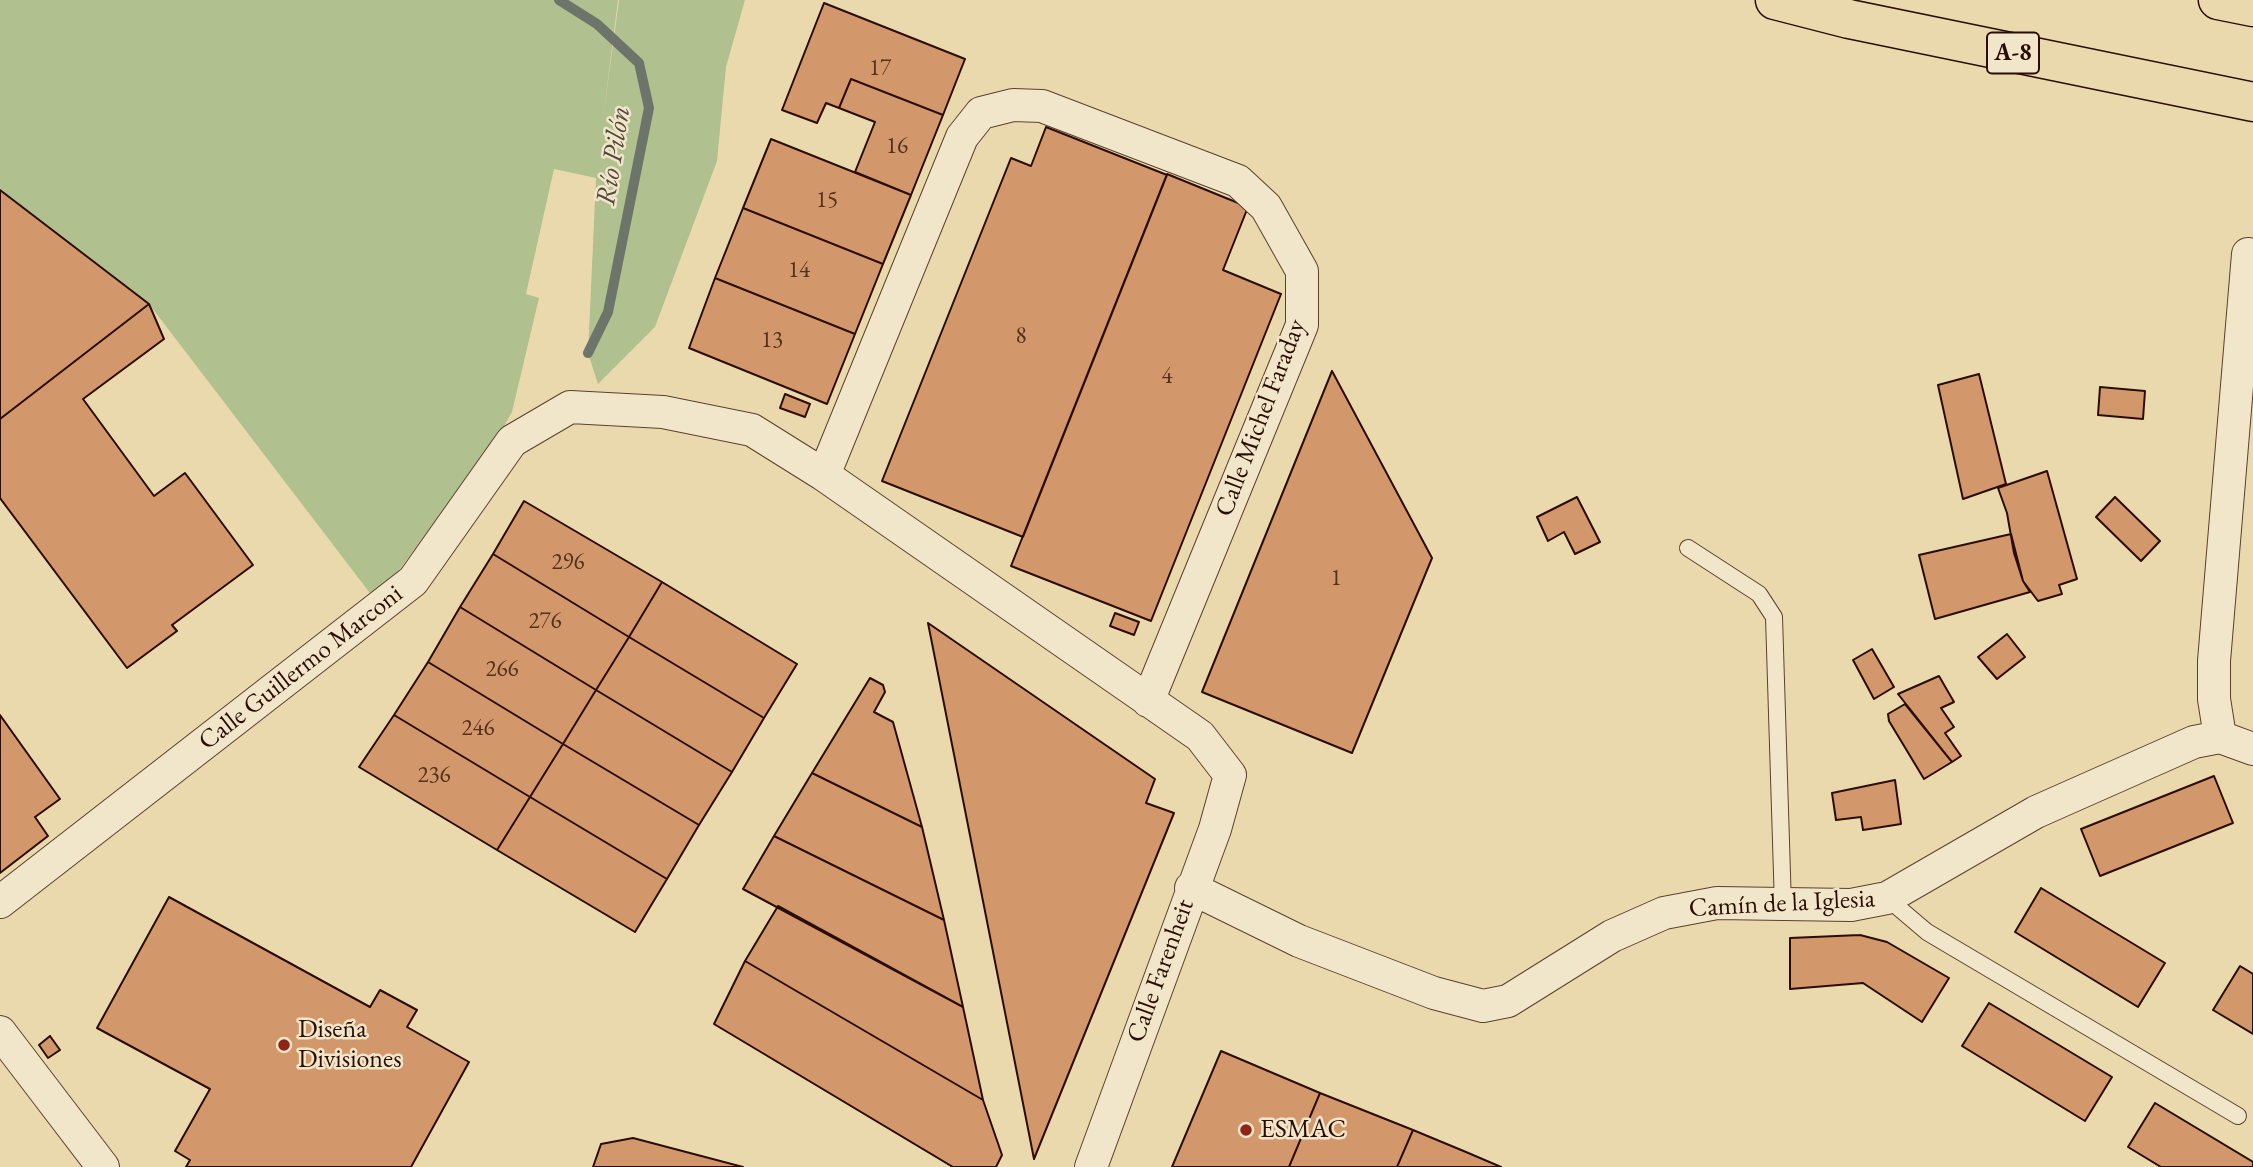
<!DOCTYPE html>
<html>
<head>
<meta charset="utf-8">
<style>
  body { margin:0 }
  canvas { display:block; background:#ebd9ae }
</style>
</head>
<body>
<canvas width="2253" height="1167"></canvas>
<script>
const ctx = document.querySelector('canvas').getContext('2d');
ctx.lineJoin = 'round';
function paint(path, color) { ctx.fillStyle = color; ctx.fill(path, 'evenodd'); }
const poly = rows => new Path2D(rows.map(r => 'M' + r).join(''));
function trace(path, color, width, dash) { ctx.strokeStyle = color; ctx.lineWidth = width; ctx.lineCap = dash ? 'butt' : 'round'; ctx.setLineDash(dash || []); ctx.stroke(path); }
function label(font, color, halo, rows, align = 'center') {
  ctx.font = font + ' "EB Garamond",serif'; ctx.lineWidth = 5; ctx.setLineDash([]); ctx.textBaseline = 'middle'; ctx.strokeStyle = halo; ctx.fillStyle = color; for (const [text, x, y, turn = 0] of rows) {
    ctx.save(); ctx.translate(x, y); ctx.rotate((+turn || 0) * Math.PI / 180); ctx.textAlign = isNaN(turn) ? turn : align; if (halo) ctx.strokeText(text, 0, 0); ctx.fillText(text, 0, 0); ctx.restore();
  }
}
const green = poly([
  [0,0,618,0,603,119,619,0,745,0,726,67,717,161,655,327,598,384,588,353,596,178,554,169,526,294,539,298,512,412,498,437,376,601,149,304,0,189]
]);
const stream = poly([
  [559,0,597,24,639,63,649,108,608,312,588,353]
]);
const building = poly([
  [824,3,965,59,943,115,851,79,839,108,826,103,817,123,782,110,824,3],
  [851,79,943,115,911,195,855,172,875,122,839,108,851,79],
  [1046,127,1167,175,1023,537,882,481,1011,158,1031,166,1046,127],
  [771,139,911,195,883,264,743,208,771,139],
  [1167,174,1248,207,1223,270,1281,294,1151,621,1011,566,1167,174],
  [0,190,149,304,0,419,0,190],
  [743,208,883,264,855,334,715,278,743,208],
  [715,278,855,334,827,404,689,348,715,278],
  [149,304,164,339,83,399,154,496,185,473,253,565,172,625,177,631,127,668,0,498,0,419,149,304],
  [1332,371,1432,558,1352,753,1202,692,1332,371],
  [1979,374,2006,484,1963,499,1938,385,1979,374],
  [2100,387,2145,391,2143,419,2098,415,2100,387],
  [785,394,810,404,805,417,780,408,785,394],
  [2047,471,2077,579,2059,585,2062,594,2038,601,2023,581,2014,553,2007,513,1998,488,2047,471],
  [1577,497,1600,542,1575,554,1564,532,1548,541,1537,517,1577,497],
  [2115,497,2160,541,2141,561,2096,517,2115,497],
  [524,501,662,582,629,637,493,554,524,501],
  [2011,534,2023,581,2030,592,1935,619,1919,555,2011,534],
  [493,554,629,637,596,690,460,607,493,554],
  [662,582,797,664,764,718,629,637,662,582],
  [460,607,596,690,563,744,428,662,460,607],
  [1115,613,1139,622,1134,635,1110,626,1115,613],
  [928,623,1155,779,1146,803,1174,813,1034,1159,928,623],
  [2007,634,2025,657,1997,679,1978,657,2007,634],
  [629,637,764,718,732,772,596,690,629,637],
  [1872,649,1894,687,1874,699,1853,660,1872,649],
  [428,662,563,744,530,797,394,715,428,662],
  [1939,676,1954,702,1941,708,1954,727,1945,733,1961,756,1952,762,1898,694,1939,676],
  [870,678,883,685,885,692,874,712,893,722,922,827,812,773,870,678],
  [596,690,732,772,699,825,563,744,596,690],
  [1905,704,1952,762,1924,779,1889,721,1888,714,1905,704],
  [0,715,60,799,35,817,48,836,0,873,0,715],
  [394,715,530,797,497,850,359,767,394,715],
  [563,744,699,825,667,879,530,797,563,744],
  [812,773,922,827,944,920,774,836,812,773],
  [2214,776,2233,823,2100,876,2081,829,2214,776],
  [1895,780,1901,824,1863,830,1861,817,1836,820,1832,793,1895,780],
  [530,797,667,879,635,932,497,850,530,797],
  [774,836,944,920,963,1007,743,889,774,836],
  [2041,888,2165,963,2138,1007,2015,932,2041,888],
  [169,897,370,1007,380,990,417,1010,407,1027,469,1062,411,1167,186,1167,190,1160,175,1151,210,1089,97,1028,169,897],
  [778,906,963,1007,983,1100,745,961,778,906],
  [1860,935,1887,942,1949,978,1922,1022,1863,983,1790,989,1790,938,1860,935],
  [745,961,983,1100,1002,1155,996,1167,953,1167,714,1024,745,961],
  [2240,966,2253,974,2253,1034,2213,1010,2240,966],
  [1989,1003,2112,1077,2085,1121,1962,1046,1989,1003],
  [50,1036,60,1050,48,1058,39,1045,50,1036],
  [1221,1051,1320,1093,1289,1167,1172,1167,1221,1051],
  [1320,1093,1413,1130,1397,1167,1289,1167,1320,1093],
  [2155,1103,2253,1162,2253,1167,2161,1167,2128,1147,2155,1103],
  [1413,1130,1466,1152,1501,1167,1397,1167,1413,1130],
  [633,1138,743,1167,593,1167,601,1144,633,1138]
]);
const service = poly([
  [1688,548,1759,594,1774,617,1783,906],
  [1887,898,1927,932,2238,1116]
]);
const minor = poly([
  [824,475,962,137,981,113,1013,105,1042,106,1238,181,1266,207,1302,271,1302,325,1148,701],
  [2220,737,2214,699,2214,661,2248,254],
  [1191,888,1299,941,1434,993,1483,1006,1508,1001,1612,936,1664,913,1717,903,1851,905,1887,898,2036,812,2194,742,2220,737,2253,749],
  [0,902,413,581,512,441,570,407,663,412,752,430,824,475,1200,736,1230,775,1215,829,1091,1167],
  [0,1032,103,1167]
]);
const motorway = poly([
  [1775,0,1849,19,2253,102],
  [2218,0,2253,7]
]);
const markers = [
  [284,1045,7,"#8f2418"],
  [1246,1130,7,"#8f2418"]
];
const numberNames = [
  ["17",880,69],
  ["16",897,147],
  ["15",827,201],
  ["14",799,271],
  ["8",1021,337],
  ["13",772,341],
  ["4",1167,377],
  ["296",568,563],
  ["1",1336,579],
  ["276",545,622],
  ["266",502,670],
  ["246",478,729],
  ["236",434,776]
];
const shields = [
  [2013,53,52]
];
const shieldNames = [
  ["A-8",2013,53]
];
const streetNames = [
  ["Calle Michel Faraday",1261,418,-69],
  ["Calle Guillermo Marconi",301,668,-38],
  ["Camín de la Iglesia",1782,904,-3],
  ["Calle Farenheit",1161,971,-70]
];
const poiNames = [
  ["Diseña",298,1030],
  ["Divisiones",298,1060],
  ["ESMAC",1260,1130]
];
const waterNames = [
  ["Río Pilón",614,156,-81]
];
paint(green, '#b1c08f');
trace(stream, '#6d746a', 10);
paint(building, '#d2986c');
trace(building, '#2b0d00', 2);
trace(service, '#5b402c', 18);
trace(minor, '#5b402c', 34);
trace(motorway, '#2b0d00', 41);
trace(service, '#f2e6ca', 16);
trace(minor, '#f2e6ca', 32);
trace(motorway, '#ebd9ae', 38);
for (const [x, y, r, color] of markers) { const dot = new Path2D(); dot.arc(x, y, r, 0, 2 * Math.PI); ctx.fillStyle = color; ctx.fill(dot); trace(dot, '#f2e6ca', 2.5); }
label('23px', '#55301b', null, numberNames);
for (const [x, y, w] of shields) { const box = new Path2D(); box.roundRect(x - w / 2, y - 20.5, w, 41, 5); ctx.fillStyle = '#f2e6ca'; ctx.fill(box); trace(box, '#2b0d00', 2); }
label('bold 24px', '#2b0d00', null, shieldNames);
label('26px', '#2b0d00', '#f2e6ca', streetNames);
label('26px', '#2b0d00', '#f2e6ca', poiNames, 'left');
label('italic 28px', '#52493e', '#f2e6ca', waterNames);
</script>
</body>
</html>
